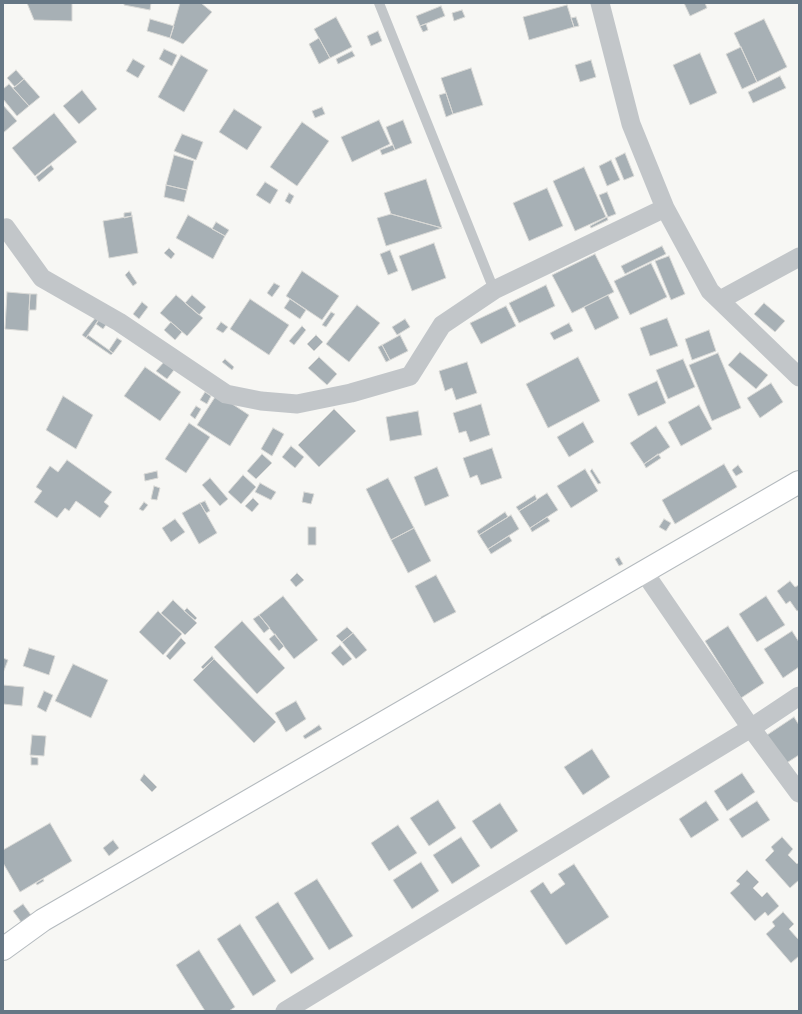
<!DOCTYPE html>
<html>
<head>
<meta charset="utf-8">
<style>
  body { margin:0 }
  #map { position:relative; width:802px; height:1014px; overflow:hidden; background:#f7f7f4; font-family:"Alegreya Sans",sans-serif }
  canvas { display:block }
  .frame { position:absolute; inset:0; border:4px solid #667785; pointer-events:none }
</style>
</head>
<body>
<div id="map">
<canvas width="802" height="1014"></canvas>
<div class="frame"></div>
</div>
<script>
const ctx = document.querySelector('canvas').getContext('2d');
ctx.lineJoin = 'round';
function paint(path, color) { ctx.fillStyle = color; ctx.fill(path, 'evenodd'); }
const poly = rows => new Path2D(rows.map(r => 'M' + r).join(''));
function trace(path, color, width, dash) { ctx.strokeStyle = color; ctx.lineWidth = width; ctx.lineCap = dash ? 'butt' : 'round'; ctx.setLineDash(dash || []); ctx.stroke(path); }
const building = poly([
  [27,3,72,3,72,21,34,20,27,3],
  [124,3,151,3,150,10,124,5,124,3],
  [180,3,201,3,212,12,183,44,170,38,180,3],
  [684,3,705,3,707,8,690,16,684,3],
  [567,5,574,27,529,40,523,17,567,5],
  [441,6,445,16,420,26,416,16,441,6],
  [462,10,465,17,454,21,452,13,462,10],
  [336,17,352,47,330,58,314,29,336,17],
  [576,17,579,26,574,27,571,18,576,17],
  [150,19,174,26,170,38,147,31,150,19],
  [764,19,787,67,757,82,734,33,764,19],
  [426,24,428,30,423,32,420,26,426,24],
  [378,31,382,41,371,46,367,36,378,31],
  [319,38,330,58,319,64,309,44,319,38],
  [741,47,757,82,742,89,726,54,741,47],
  [164,49,177,55,172,66,159,59,164,49],
  [352,51,355,56,338,64,336,59,352,51],
  [700,53,717,93,690,105,673,65,700,53],
  [181,55,208,70,184,112,158,97,181,55],
  [133,59,145,66,138,78,126,71,133,59],
  [591,60,596,77,580,82,575,65,591,60],
  [471,68,483,105,453,114,441,78,471,68],
  [16,70,24,79,15,87,7,78,16,70],
  [780,76,786,88,753,103,748,92,780,76],
  [24,79,40,97,29,106,13,88,24,79],
  [9,84,29,106,17,116,3,99,3,89,9,84],
  [82,90,97,109,79,124,63,106,82,90],
  [446,93,453,114,446,117,439,95,446,93],
  [3,105,17,121,3,133,3,105],
  [322,107,325,114,315,118,312,111,322,107],
  [234,109,262,127,247,150,219,132,234,109],
  [54,113,77,142,35,176,12,148,54,113],
  [379,120,390,144,352,162,341,137,379,120],
  [403,120,412,143,395,150,386,127,403,120],
  [302,122,329,141,297,186,270,167,302,122],
  [182,134,203,142,196,160,174,151,182,134],
  [393,145,395,150,382,155,380,150,393,145],
  [625,153,634,176,624,180,615,158,625,153],
  [174,155,194,161,187,190,166,185,174,155],
  [611,160,620,180,607,186,599,166,611,160],
  [51,165,54,169,39,182,36,177,51,165],
  [584,167,606,217,575,231,553,181,584,167],
  [426,179,442,228,391,214,384,193,426,179],
  [265,182,278,190,270,204,256,195,265,182],
  [166,185,187,190,184,202,164,197,166,185],
  [547,188,563,226,529,241,513,203,547,188],
  [607,192,616,214,608,217,599,195,607,192],
  [289,193,294,196,290,204,285,201,289,193],
  [131,212,132,216,124,218,124,213,131,212],
  [391,214,442,228,386,246,377,218,391,214],
  [188,215,225,236,213,259,176,238,188,215],
  [132,216,138,253,109,258,103,221,132,216],
  [607,217,608,220,591,228,590,226,607,217],
  [216,222,229,230,225,236,212,229,216,222],
  [434,243,446,278,412,291,399,256,434,243],
  [662,246,666,254,625,274,621,266,662,246],
  [169,248,175,254,171,259,164,253,169,248],
  [390,250,398,271,388,275,380,254,390,250],
  [595,254,614,292,572,313,552,275,595,254],
  [669,256,685,294,671,300,655,261,669,256],
  [651,263,667,297,630,315,614,281,651,263],
  [129,271,137,283,133,286,125,275,129,271],
  [302,271,339,296,322,320,286,296,302,271],
  [274,283,280,286,272,297,267,293,274,283],
  [546,285,555,306,519,323,509,303,546,285],
  [7,292,30,294,28,331,5,329,7,292],
  [30,294,37,294,36,310,29,310,30,294],
  [176,295,203,318,187,336,160,313,176,295],
  [192,295,206,307,199,315,185,303,192,295],
  [608,295,619,318,595,330,584,307,608,295],
  [250,299,289,325,269,355,230,329,250,299],
  [290,299,306,310,300,319,284,308,290,299],
  [142,302,148,307,139,319,133,314,142,302],
  [764,303,785,321,775,332,754,314,764,303],
  [357,305,380,323,349,362,326,344,357,305],
  [506,306,516,326,481,344,470,323,506,306],
  [331,312,335,314,326,327,322,325,331,312],
  [96,317,99,319,86,338,82,335,96,317],
  [101,317,108,322,103,329,96,324,101,317],
  [667,318,678,346,650,356,640,328,667,318],
  [405,319,410,327,397,335,392,327,405,319],
  [171,322,182,332,175,340,164,330,171,322],
  [221,322,228,327,223,333,216,329,221,322],
  [569,323,573,331,554,340,550,333,569,323],
  [302,326,306,330,294,345,289,341,302,326],
  [709,330,716,351,692,360,685,339,709,330],
  [88,335,113,353,111,355,86,338,88,335],
  [316,335,323,342,314,351,307,344,316,335],
  [400,335,408,351,390,360,382,345,400,335],
  [117,338,122,341,113,353,109,350,117,338],
  [382,345,390,360,386,362,378,347,382,345],
  [740,352,768,375,756,389,728,365,740,352],
  [718,353,741,408,712,421,689,365,718,353],
  [319,357,337,374,327,385,308,368,319,357],
  [578,357,600,401,548,428,526,384,578,357],
  [225,359,234,367,232,370,222,362,225,359],
  [683,359,695,387,668,399,656,370,683,359],
  [164,362,174,370,167,379,156,371,164,362],
  [467,362,477,393,456,400,452,388,445,391,439,371,467,362],
  [145,367,181,392,160,421,124,396,145,367],
  [657,381,666,403,638,416,628,394,657,381],
  [771,383,783,402,760,418,747,398,771,383],
  [205,392,211,396,207,404,200,400,205,392],
  [217,394,249,415,230,446,197,425,217,394],
  [63,396,93,415,76,449,46,430,63,396],
  [481,404,490,435,470,442,466,431,459,433,453,413,481,404],
  [699,405,712,429,681,446,668,422,699,405],
  [196,406,201,409,195,419,190,415,196,406],
  [334,409,356,431,319,467,298,445,334,409],
  [418,411,422,435,390,441,386,417,418,411],
  [583,422,594,442,569,457,557,437,583,422],
  [189,423,210,437,186,473,165,459,189,423],
  [656,426,670,447,644,464,630,443,656,426],
  [273,428,284,434,272,456,261,449,273,428],
  [291,446,304,457,295,468,282,457,291,446],
  [492,448,502,478,481,485,477,475,470,478,463,458,492,448],
  [262,454,272,463,256,479,247,471,262,454],
  [658,454,661,458,646,468,644,464,658,454],
  [67,460,112,492,104,502,109,506,100,518,76,501,69,511,65,508,57,518,34,502,42,491,36,487,50,466,58,472,67,460],
  [724,464,737,487,675,524,662,500,724,464],
  [738,465,743,472,736,476,732,470,738,465],
  [437,467,449,496,425,506,414,477,437,467],
  [585,469,598,491,571,508,557,486,585,469],
  [592,469,601,483,598,484,590,471,592,469],
  [157,471,158,478,145,481,144,474,157,471],
  [243,475,256,487,241,504,228,492,243,475],
  [210,478,228,499,220,506,202,485,210,478],
  [388,478,414,528,391,540,366,489,388,478],
  [260,483,276,492,271,500,255,492,260,483],
  [154,486,160,488,157,500,151,499,154,486],
  [304,492,314,494,311,504,302,502,304,492],
  [547,493,558,510,530,528,519,511,547,493],
  [535,495,537,500,519,511,516,507,535,495],
  [253,498,259,504,252,512,245,506,253,498],
  [205,501,210,511,206,513,200,503,205,501],
  [144,502,148,505,143,511,139,509,144,502],
  [200,503,217,533,199,544,182,513,200,503],
  [505,512,508,517,479,535,477,531,505,512],
  [511,515,519,529,488,549,479,535,511,515],
  [547,517,550,521,532,532,530,528,547,517],
  [175,519,185,532,171,542,162,528,175,519],
  [664,519,671,523,666,531,659,527,664,519],
  [308,527,316,527,316,545,308,545,308,527],
  [414,528,431,561,408,573,391,540,414,528],
  [509,536,512,541,491,554,488,549,509,536],
  [619,557,623,564,619,566,615,559,619,557],
  [297,573,304,580,296,587,290,580,297,573],
  [436,575,456,612,434,623,415,586,436,575],
  [790,581,795,587,799,585,799,610,797,611,790,601,786,604,777,591,790,581],
  [283,596,318,640,294,659,259,615,283,596],
  [766,596,785,625,757,642,739,614,766,596],
  [173,600,197,623,185,635,161,613,173,600],
  [187,608,197,618,195,620,184,611,187,608],
  [158,611,182,634,163,655,139,632,158,611],
  [553,611,557,620,545,626,541,617,553,611],
  [259,615,270,628,264,633,253,619,259,615],
  [242,621,285,668,257,694,214,647,242,621],
  [728,626,764,683,741,698,705,641,728,626],
  [347,627,353,633,342,642,336,636,347,627],
  [792,631,799,642,799,667,783,678,764,649,792,631],
  [353,633,367,650,356,659,342,642,353,633],
  [275,634,284,646,279,651,269,639,275,634],
  [181,638,186,643,170,660,166,656,181,638],
  [340,645,352,659,343,666,331,653,340,645],
  [29,648,55,656,49,675,23,666,29,648],
  [212,656,214,659,203,669,201,667,212,656],
  [3,658,8,660,3,673,3,658],
  [214,659,276,722,254,743,193,680,214,659],
  [73,664,108,680,91,718,55,701,73,664],
  [3,685,24,687,22,706,3,704,3,685],
  [44,691,53,695,46,712,37,707,44,691],
  [296,701,306,719,286,732,275,713,296,701],
  [794,717,799,725,799,755,785,764,767,735,794,717],
  [319,725,322,729,305,739,303,736,319,725],
  [32,735,46,736,44,756,30,755,32,735],
  [592,749,610,777,583,795,564,767,592,749],
  [31,757,38,758,38,765,31,765,31,757],
  [742,773,755,792,727,811,714,791,742,773],
  [144,774,157,787,152,792,140,780,144,774],
  [438,800,456,828,429,846,410,818,438,800],
  [706,801,719,820,691,838,679,819,706,801],
  [757,801,770,820,742,838,729,819,757,801],
  [500,803,518,831,491,849,472,821,500,803],
  [50,823,72,861,20,892,3,863,3,850,50,823],
  [398,825,417,853,389,871,371,843,398,825],
  [461,837,480,866,452,884,433,855,461,837],
  [782,837,793,849,788,855,797,864,799,862,799,880,790,888,765,860,774,851,771,847,782,837],
  [113,840,119,848,109,856,103,848,113,840],
  [421,862,439,891,412,909,393,880,421,862],
  [574,864,609,917,566,945,530,891,543,882,551,894,565,884,558,874,574,864],
  [747,870,759,882,753,888,762,897,767,892,779,906,768,916,765,912,755,921,730,893,740,884,736,881,747,870],
  [43,879,44,881,37,885,36,883,43,879],
  [317,879,353,936,329,950,294,893,317,879],
  [278,902,314,959,291,974,255,917,278,902],
  [23,904,31,915,21,922,13,911,23,904],
  [783,912,794,924,789,929,798,939,799,938,799,956,791,963,766,934,775,926,772,922,783,912],
  [240,924,276,981,253,996,217,939,240,924],
  [199,950,235,1007,229,1011,205,1011,176,965,199,950]
]);
const lane = poly([
  [379,3,494,290]
]);
const street = poly([
  [600,3,631,124,665,208,710,291,799,377],
  [3,229,6,228,42,278,119,322,226,394,261,401,297,404,351,393,410,376,442,325,494,290,665,208],
  [720,300,799,257],
  [644,572,751,728,799,793],
  [285,1011,751,728,799,696]
]);
const secondary = poly([
  [3,949,43,920,799,482]
]);
paint(building, '#a7b0b5');
trace(building, '#d9d9d6', 1);
trace(secondary, '#b4babe', 24);
trace(lane, '#c2c6c9', 10);
trace(street, '#c2c6c9', 19);
trace(secondary, '#fff', 22);
</script>
</body>
</html>
